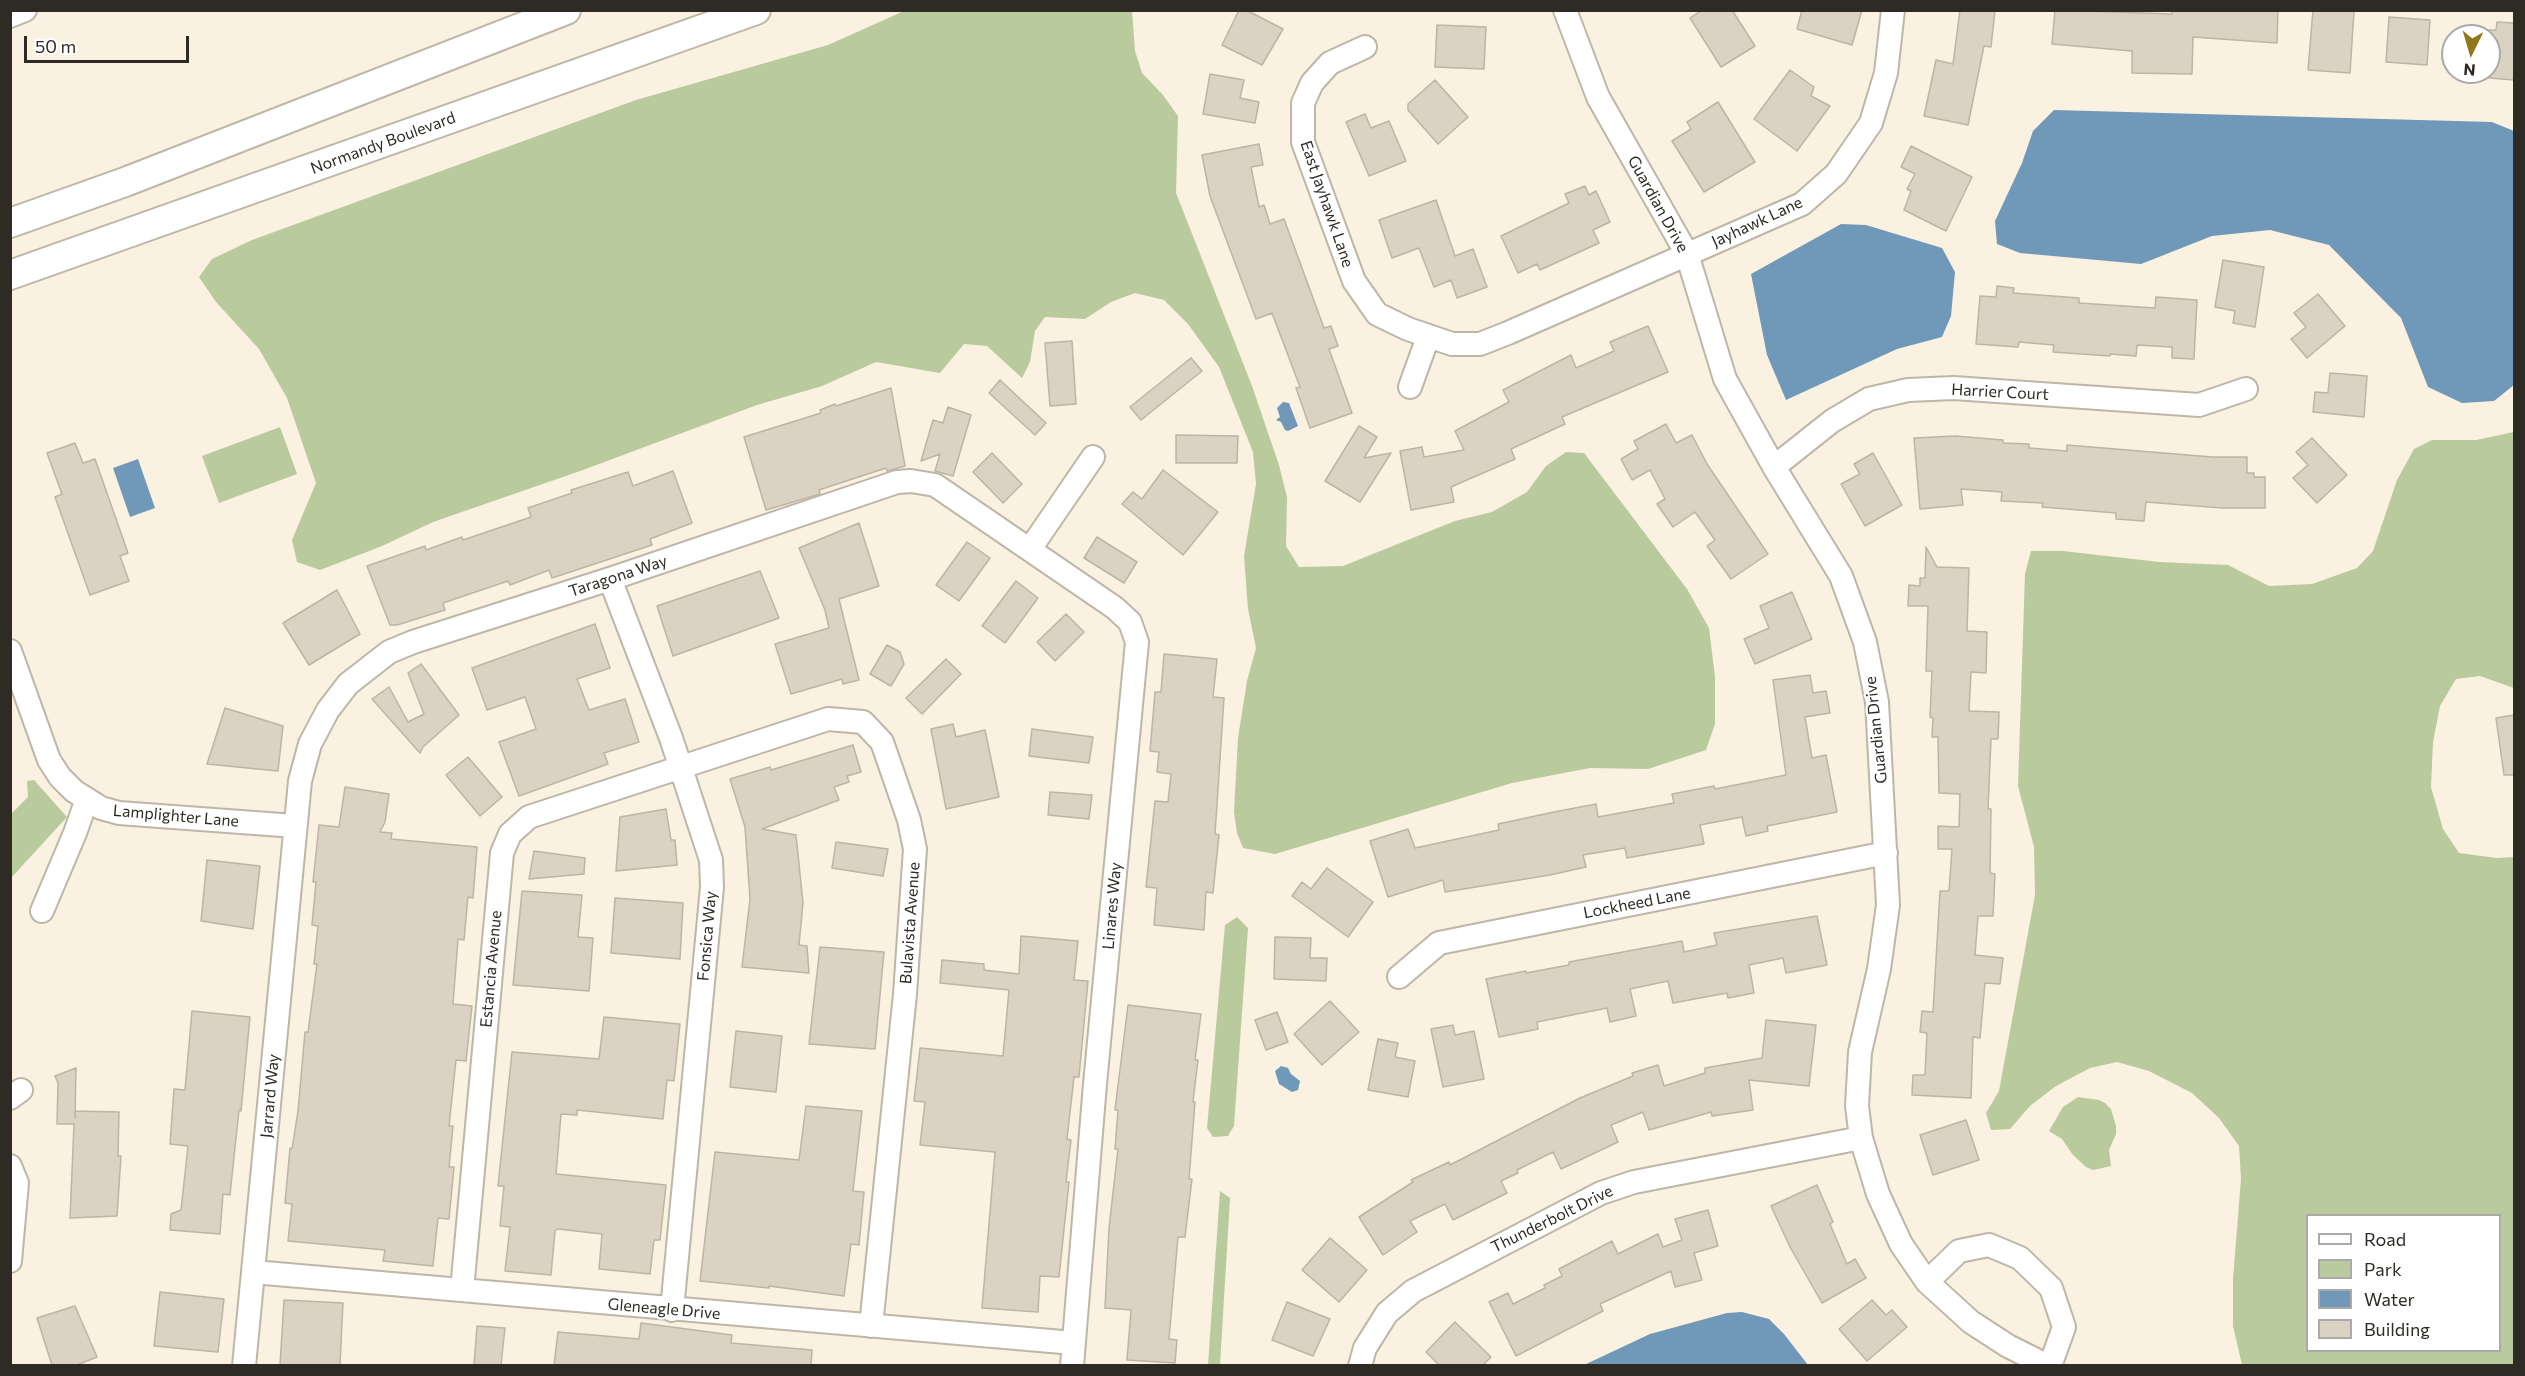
<!DOCTYPE html>
<html>
<head>
<meta charset="utf-8">
<style>
  body { margin:0 }
  #map { position:relative; width:2525px; height:1376px; overflow:hidden; background:#faf1e1; font-family:Commissioner,sans-serif }
  canvas { display:block }
  .frame { position:absolute; inset:0; border:12px solid #2e2b25; pointer-events:none }
  .legend { position:absolute; left:2306px; top:1214px; width:195px; height:138px; box-sizing:border-box; background:#fff; border:2px solid #abaaa8; margin:0; padding:8px 10px; list-style:none; font-size:18px; color:#2e2b25 }
  .legend li { display:flex; align-items:center; gap:12px; height:30px }
  .legend b { width:30px; border:2px solid #abaaa8 }
  .north { position:absolute; left:2441px; top:24px; width:60px; height:60px; box-sizing:border-box; background:#fff; border:2px solid #abaaa8; border-radius:50%; rotate:185deg; font-size:16px; font-weight:700; line-height:24px; text-align:center; color:#2e2b25 }
  .north::after { content:''; display:block; margin:auto; width:21px; height:27px; background:#91761c; clip-path:polygon(50% 0,100% 100%,50% 72%,0 100%) }
  .scale { position:absolute; left:24px; top:36px; width:165px; height:27px; box-sizing:border-box; border:3px solid #2e2b25; border-top:0; padding-left:8px; font-size:18px; line-height:21px; white-space:nowrap; color:#2e2b25; -webkit-text-stroke:4px #fff; paint-order:stroke }
</style>
</head>
<body>
<div id="map">
<canvas width="2525" height="1376"></canvas>
<div class="frame"></div>
<ul class="legend">
<li><b style="height:8px;background:#fff"></b>Road</li>
<li><b style="height:16px;background:#b9ca9d"></b>Park</li>
<li><b style="height:16px;background:#7098b9"></b>Water</li>
<li><b style="height:16px;background:#dbd2c3"></b>Building</li>
</ul>
<div class="north">N</div>
<div class="scale">50 m</div>
</div>
<script>
const ctx = document.querySelector('canvas').getContext('2d');
ctx.lineJoin = 'round';
function paint(path, color) { ctx.fillStyle = color; ctx.fill(path, 'evenodd'); }
const poly = rows => new Path2D(rows.map(r => 'M' + r).join(''));
function trace(path, color, width, dash) { ctx.strokeStyle = color; ctx.lineWidth = width; ctx.lineCap = dash ? 'butt' : 'round'; ctx.setLineDash(dash || []); ctx.stroke(path); }
function label(font, color, halo, rows, align = 'center') {
  ctx.font = font + ' Commissioner,sans-serif'; ctx.lineWidth = 4.5; ctx.setLineDash([]); ctx.textBaseline = 'middle'; ctx.strokeStyle = halo; ctx.fillStyle = color; for (const [text, x, y, turn = 0] of rows) {
    ctx.save(); ctx.translate(x, y); ctx.rotate((+turn || 0) * Math.PI / 180); ctx.textAlign = isNaN(turn) ? turn : align; if (halo) ctx.strokeText(text, 0, 0); ctx.fillText(text, 0, 0); ctx.restore();
  }
}
const green = poly([
  [904,11,1132,11,1135,51,1142,73,1163,95,1178,116,1176,193,1252,386,1279,465,1287,497,1286,546,1299,567,1343,566,1455,521,1492,512,1527,492,1546,466,1566,452,1584,453,1687,589,1709,628,1715,677,1715,724,1706,750,1648,769,1590,768,1512,783,1275,854,1243,848,1237,833,1234,812,1238,738,1247,681,1256,648,1248,609,1244,556,1256,484,1253,452,1219,367,1188,324,1164,300,1135,293,1111,302,1085,319,1045,317,1035,331,1030,362,1022,378,987,346,964,344,940,373,876,362,822,386,757,405,583,470,433,522,382,546,320,570,297,562,292,540,316,483,287,398,259,349,216,302,199,277,212,259,252,240,636,100,828,45],
  [280,427,297,474,219,503,202,456],
  [2514,432,2514,688,2480,676,2456,679,2440,706,2433,742,2431,787,2443,829,2459,853,2497,858,2514,857,2514,1365,2242,1365,2233,1326,2233,1279,2241,1179,2239,1146,2219,1118,2192,1093,2149,1071,2117,1062,2090,1068,2056,1086,2030,1106,2010,1129,1991,1130,1986,1113,1999,1091,2035,895,2034,847,2018,786,2025,574,2031,551,2063,551,2159,562,2228,565,2269,586,2312,584,2357,568,2373,551,2397,480,2414,449,2432,440,2476,440],
  [2308,1216,2500,1216,2500,1350,2308,1350],
  [34,780,67,817,11,878,11,814,28,797,27,781],
  [1237,917,1248,928,1234,1126,1228,1136,1213,1137,1207,1128,1225,925],
  [2078,1097,2099,1100,2105,1103,2111,1109,2116,1126,2116,1134,2109,1150,2111,1166,2093,1170,2086,1167,2073,1155,2062,1139,2049,1131,2063,1107],
  [1220,1191,1230,1198,1220,1365,1208,1365]
]);
const water = poly([
  [2054,110,2492,122,2514,131,2514,385,2494,401,2462,403,2428,387,2401,318,2329,245,2270,230,2212,236,2141,264,2020,253,1997,244,1995,221,2022,163,2033,131],
  [1841,224,1866,225,1942,248,1955,272,1951,316,1942,337,1897,349,1786,400,1767,355,1751,274],
  [1283,402,1289,403,1298,426,1288,431,1285,430,1281,422,1276,420,1280,417,1277,408],
  [138,459,155,508,130,517,113,468],
  [1281,1066,1288,1068,1291,1074,1300,1081,1298,1090,1292,1092,1279,1084,1275,1071],
  [1742,1312,1769,1319,1784,1334,1808,1365,1584,1365,1650,1334,1727,1313]
]);
const building = poly([
  [1239,10,1246,10,1283,29,1262,65,1222,45,1239,10],
  [1702,10,1732,10,1755,46,1721,67,1690,18,1702,10],
  [1802,10,1862,10,1852,45,1797,29,1802,10],
  [1960,10,1995,10,1991,47,1984,46,1968,125,1924,116,1936,60,1953,64,1960,10],
  [2055,10,2172,14,2172,10,2278,10,2277,43,2193,37,2192,74,2132,73,2132,51,2052,44,2055,10],
  [2313,10,2354,11,2350,73,2308,70,2313,10],
  [2389,17,2430,20,2427,65,2386,62,2389,17],
  [2497,22,2514,23,2514,80,2489,78,2489,30,2496,30,2497,22],
  [1437,25,1486,27,1484,69,1435,67,1437,25],
  [1790,70,1814,87,1811,96,1830,106,1797,151,1754,119,1790,70],
  [1210,74,1244,80,1240,98,1259,102,1255,123,1203,114,1210,74],
  [1435,80,1468,117,1438,144,1408,110,1408,104,1435,80],
  [1718,102,1755,162,1704,192,1672,141,1691,129,1687,122,1718,102],
  [1365,114,1371,128,1389,121,1406,161,1369,176,1346,122,1365,114],
  [1259,144,1263,165,1251,167,1259,207,1264,205,1270,224,1284,219,1324,328,1331,326,1338,346,1329,349,1352,413,1310,428,1296,388,1300,387,1272,313,1256,319,1210,196,1202,155,1259,144],
  [1911,146,1972,177,1946,231,1904,210,1911,191,1907,189,1915,174,1901,167,1911,146],
  [1585,186,1589,195,1596,191,1610,222,1593,230,1599,243,1540,270,1537,264,1518,273,1501,236,1569,203,1565,194,1585,186],
  [1436,200,1455,256,1473,249,1487,287,1457,298,1451,280,1434,287,1419,248,1392,258,1379,220,1436,200],
  [2223,260,2264,267,2255,327,2233,323,2235,311,2215,307,2223,260],
  [1997,286,2014,288,2013,293,2079,298,2079,303,2155,308,2156,297,2197,300,2194,359,2172,358,2172,347,2137,345,2136,356,2110,354,2110,356,2053,352,2054,345,2019,342,2018,347,1976,344,1980,296,1996,297,1997,286],
  [2318,294,2345,326,2307,358,2291,339,2306,327,2294,313,2318,294],
  [1648,326,1668,372,1562,417,1565,424,1511,449,1515,459,1451,487,1454,502,1411,510,1400,451,1422,447,1424,457,1464,450,1455,431,1509,402,1503,390,1571,355,1576,368,1614,351,1610,342,1648,326],
  [1072,341,1076,404,1050,406,1045,343,1072,341],
  [1191,358,1202,371,1141,420,1130,407,1191,358],
  [2330,373,2367,376,2364,417,2313,412,2315,392,2328,393,2330,373],
  [1000,380,1046,423,1035,435,989,393,1000,380],
  [891,388,905,466,887,471,886,468,819,490,820,494,766,510,744,437,821,413,820,410,835,404,836,406,891,388],
  [948,407,971,415,953,476,935,471,940,454,921,461,933,420,943,423,948,407],
  [1666,424,1676,443,1692,435,1707,464,1768,554,1731,579,1707,546,1715,540,1695,512,1673,527,1657,504,1665,499,1650,470,1632,480,1621,459,1638,449,1634,441,1666,424],
  [1359,426,1377,437,1364,458,1391,453,1360,502,1325,481,1359,426],
  [1176,435,1238,436,1237,463,1176,463,1176,435],
  [1955,436,2003,440,2003,443,2029,444,2029,448,2067,451,2067,445,2212,457,2247,457,2247,473,2254,473,2254,477,2265,477,2265,508,2222,508,2146,502,2144,521,2116,519,2116,513,2042,507,2043,503,2001,501,2002,492,1961,489,1963,505,1920,509,1914,438,1955,436],
  [2312,438,2347,475,2317,503,2293,478,2308,465,2296,452,2312,438],
  [75,443,83,463,95,459,128,553,120,556,129,581,90,595,55,497,62,494,47,453,75,443],
  [992,453,1022,484,1003,503,973,472,992,453],
  [1873,453,1902,505,1865,526,1841,484,1860,474,1854,464,1873,453],
  [1163,470,1218,512,1183,555,1122,504,1133,492,1142,499,1163,470],
  [673,471,692,523,650,539,652,545,552,578,549,570,510,585,508,581,443,603,445,610,397,625,390,625,367,566,425,546,426,550,462,537,463,540,531,517,528,508,572,493,571,490,628,472,633,486,673,471],
  [859,523,879,586,839,599,859,680,843,684,842,679,791,694,775,644,829,628,825,610,799,548,859,523],
  [1097,537,1137,562,1124,583,1084,558,1097,537],
  [967,542,990,558,959,601,936,585,967,542],
  [1926,547,1937,567,1969,568,1967,631,1987,632,1986,673,1971,672,1969,711,1999,712,1998,739,1991,739,1988,809,1991,809,1990,873,1995,874,1993,916,1978,916,1975,955,2003,958,2000,984,1985,983,1980,1038,1973,1037,1971,1098,1912,1095,1913,1075,1925,1075,1927,1033,1920,1032,1922,1011,1933,1012,1940,891,1949,891,1952,849,1938,849,1938,826,1959,827,1960,794,1939,793,1938,737,1932,737,1933,718,1930,717,1932,671,1926,671,1928,606,1908,606,1909,585,1920,586,1920,578,1925,578,1926,547],
  [760,571,779,618,673,656,657,606,760,571],
  [1016,581,1038,598,1005,643,982,626,1016,581],
  [337,590,360,634,309,665,283,623,337,590],
  [1792,592,1812,639,1755,664,1744,639,1769,628,1760,606,1792,592],
  [1066,614,1084,632,1055,661,1037,642,1066,614],
  [595,624,610,668,577,679,589,710,625,699,639,742,604,753,608,764,519,796,499,742,536,729,525,697,487,710,472,668,595,624],
  [887,645,900,652,904,664,891,686,870,674,887,645],
  [1164,654,1217,659,1213,697,1224,698,1215,834,1219,835,1213,893,1206,892,1204,930,1154,925,1157,888,1146,887,1155,801,1168,802,1171,774,1157,772,1159,752,1150,751,1155,692,1161,692,1164,654],
  [946,659,961,674,922,714,906,698,946,659],
  [421,664,459,715,423,747,420,753,372,699,389,687,408,722,424,714,408,673,421,664],
  [1810,675,1813,693,1826,691,1830,713,1805,717,1812,758,1826,755,1837,812,1767,826,1768,831,1746,836,1742,817,1700,825,1704,844,1627,858,1625,848,1583,855,1586,867,1550,875,1445,892,1443,880,1388,897,1370,841,1408,829,1415,848,1499,830,1498,824,1554,812,1596,804,1598,817,1674,803,1672,794,1714,786,1715,789,1786,775,1773,680,1810,675],
  [225,708,283,726,278,771,207,764,225,708],
  [2514,715,2514,775,2504,775,2496,718,2514,715],
  [953,724,956,737,985,730,999,797,946,809,931,729,953,724],
  [1032,729,1093,737,1089,763,1029,756,1032,729],
  [853,745,861,772,847,776,849,782,834,787,839,800,762,829,796,835,803,903,799,945,807,946,809,973,742,967,750,899,745,827,730,779,770,767,771,770,853,745],
  [468,757,502,797,480,816,446,775,468,757],
  [345,787,389,794,385,822,380,832,392,833,391,839,477,847,473,898,468,897,464,940,458,939,453,1004,472,1006,466,1061,456,1060,449,1126,453,1126,449,1167,454,1167,449,1219,438,1218,433,1266,383,1261,385,1250,288,1241,292,1204,285,1203,290,1148,292,1149,298,1111,305,1032,308,1032,317,964,314,964,318,926,312,925,316,882,313,882,319,825,339,827,345,787],
  [1050,792,1092,795,1089,819,1048,815,1050,792],
  [666,809,671,840,675,840,677,865,616,871,620,817,666,809],
  [836,842,888,849,883,876,832,868,836,842],
  [534,851,585,858,584,874,529,879,534,851],
  [207,860,260,866,253,929,201,921,207,860],
  [1327,868,1373,902,1348,937,1292,896,1302,882,1311,889,1327,868],
  [522,891,582,895,578,937,593,938,589,991,513,985,522,891],
  [615,898,683,903,680,959,611,953,615,898],
  [1817,916,1827,965,1786,973,1783,958,1749,965,1754,993,1728,998,1727,993,1673,1003,1668,981,1630,989,1636,1016,1610,1022,1607,1008,1537,1022,1538,1029,1499,1037,1486,979,1526,971,1526,973,1569,965,1569,962,1682,941,1684,952,1717,945,1714,933,1817,916],
  [1021,936,1078,941,1074,980,1088,981,1079,1077,1074,1077,1067,1139,1071,1140,1066,1182,1069,1182,1059,1277,1040,1276,1038,1312,982,1308,995,1152,920,1145,925,1102,914,1101,920,1048,1003,1056,1009,990,940,983,942,960,984,964,984,970,1019,974,1021,936],
  [1275,937,1311,938,1310,958,1327,958,1326,981,1274,979,1275,937],
  [820,947,884,952,875,1049,809,1044,820,947],
  [1330,1001,1359,1032,1322,1065,1294,1034,1330,1001],
  [1128,1005,1201,1014,1195,1060,1198,1060,1193,1102,1195,1102,1189,1179,1192,1179,1185,1237,1178,1237,1169,1339,1177,1340,1175,1363,1127,1360,1131,1310,1105,1308,1109,1228,1118,1149,1115,1149,1118,1110,1115,1110,1128,1005],
  [192,1011,250,1017,241,1111,239,1110,230,1195,223,1194,220,1234,170,1230,171,1214,181,1210,188,1146,170,1144,174,1089,185,1090,192,1011],
  [1277,1012,1288,1042,1266,1050,1255,1020,1277,1012],
  [604,1017,680,1024,674,1081,667,1080,663,1119,577,1110,577,1115,561,1114,556,1174,666,1185,660,1240,654,1240,650,1274,599,1269,602,1234,558,1229,555,1231,551,1275,505,1271,510,1227,500,1226,504,1186,498,1186,512,1052,599,1059,604,1017],
  [1766,1020,1816,1025,1809,1086,1749,1080,1753,1110,1712,1116,1711,1112,1649,1130,1643,1112,1611,1125,1618,1142,1561,1169,1553,1152,1517,1170,1518,1173,1501,1181,1507,1193,1453,1220,1445,1204,1410,1221,1417,1232,1383,1255,1359,1217,1413,1182,1411,1180,1449,1162,1450,1165,1580,1098,1633,1076,1632,1073,1658,1065,1664,1086,1705,1073,1705,1068,1762,1058,1766,1020],
  [1453,1025,1455,1035,1474,1031,1484,1079,1443,1087,1431,1029,1453,1025],
  [736,1031,782,1036,776,1092,730,1087,736,1031],
  [1378,1039,1398,1043,1395,1057,1415,1061,1408,1097,1368,1090,1378,1039],
  [76,1068,75,1118,75,1111,119,1112,118,1156,121,1156,117,1216,70,1218,74,1124,57,1124,58,1083,55,1076,76,1068],
  [806,1106,862,1111,853,1191,864,1192,859,1245,851,1244,844,1296,769,1286,769,1288,700,1281,715,1152,799,1160,806,1106],
  [1966,1120,1979,1160,1933,1175,1920,1135,1966,1120],
  [1817,1185,1833,1222,1830,1224,1847,1264,1855,1259,1866,1278,1822,1303,1790,1247,1771,1206,1817,1185],
  [1708,1210,1718,1246,1694,1253,1702,1280,1675,1287,1671,1271,1600,1304,1603,1311,1516,1356,1489,1302,1508,1293,1513,1304,1545,1288,1544,1285,1562,1276,1559,1269,1612,1241,1618,1254,1658,1234,1663,1247,1682,1240,1675,1219,1708,1210],
  [1330,1238,1367,1270,1339,1302,1302,1270,1330,1238],
  [160,1292,224,1299,218,1352,154,1346,160,1292],
  [284,1300,343,1303,340,1365,280,1365,284,1300],
  [1872,1300,1886,1315,1892,1310,1907,1327,1867,1361,1839,1329,1872,1300],
  [1287,1302,1330,1319,1313,1356,1272,1340,1287,1302],
  [75,1306,97,1357,77,1365,52,1365,37,1318,75,1306],
  [1455,1322,1491,1357,1483,1365,1439,1365,1426,1352,1455,1322],
  [641,1323,732,1335,731,1343,812,1350,811,1365,554,1365,558,1332,639,1339,641,1323],
  [477,1326,505,1328,501,1365,474,1365,477,1326]
]);
const minor = poly([
  [1565,10,1598,97,1687,254,1725,379,1774,467,1841,576,1865,642,1877,702,1888,905,1879,969,1860,1052,1857,1106,1861,1138,1878,1194,1901,1244,1927,1282,1971,1322,2008,1346,2048,1366],
  [10,16,25,10],
  [1365,47,1330,63,1312,83,1303,103,1303,142,1354,281,1377,314,1408,329,1452,344,1480,344,1508,333,1802,204,1836,174,1871,123,1886,73,1893,10],
  [1410,387,1428,337],
  [1774,467,1832,421,1869,399,1908,390,1954,388,2199,405,2246,389],
  [1030,549,1093,457],
  [610,579,671,738,711,860,712,887,672,1310],
  [10,651,49,760,60,777,74,791,101,808,119,813,295,826],
  [42,911,75,833,87,799],
  [1399,977,1439,943,1886,853],
  [10,1098,21,1090],
  [10,1166,17,1183,10,1261],
  [253,1272,1074,1343],
  [1927,1282,1959,1251,1989,1245,2020,1258,2051,1288,2064,1327,2050,1366],
  [462,1290,502,853,510,834,529,817,828,719,863,722,882,742,909,820,915,849,905,994,871,1326],
  [244,1366,300,781,310,744,328,710,348,684,389,652,413,642,610,579,897,482,911,481,935,485,1115,608,1130,622,1137,642,1095,1084,1072,1366],
  [1360,1366,1365,1348,1387,1313,1413,1291,1601,1193,1634,1182,1861,1138]
]);
const major = poly([
  [10,223,125,182,566,10],
  [10,275,756,10]
]);
const streetNames = [
  ["Normandy Boulevard",383,143,-20],
  ["East Jayhawk Lane",1327,204,71],
  ["Guardian Drive",1658,204,61],
  ["Jayhawk Lane",1757,222,-25],
  ["Harrier Court",2000,392,3],
  ["Taragona Way",618,576,-18],
  ["Guardian Drive",1876,730,-96],
  ["Lamplighter Lane",176,816,5],
  ["Lockheed Lane",1637,903,-11],
  ["Linares Way",1112,906,-85],
  ["Bulavista Avenue",910,923,-86],
  ["Fonsica Way",707,936,-85],
  ["Estancia Avenue",491,969,-85],
  ["Jarrard Way",270,1096,-85],
  ["Thunderbolt Drive",1552,1219,-26],
  ["Gleneagle Drive",664,1309,5]
];
paint(green, '#b9ca9d');
paint(water, '#7098b9');
paint(building, '#dbd2c3');
trace(building, '#bcb4a4', 1.5);
trace(minor, '#beb6a7', 26);
trace(major, '#beb6a7', 32);
trace(minor, '#fff', 22);
trace(major, '#fff', 28);
label('16px', '#2e2b25', '#fff', streetNames);
</script>
</body>
</html>
